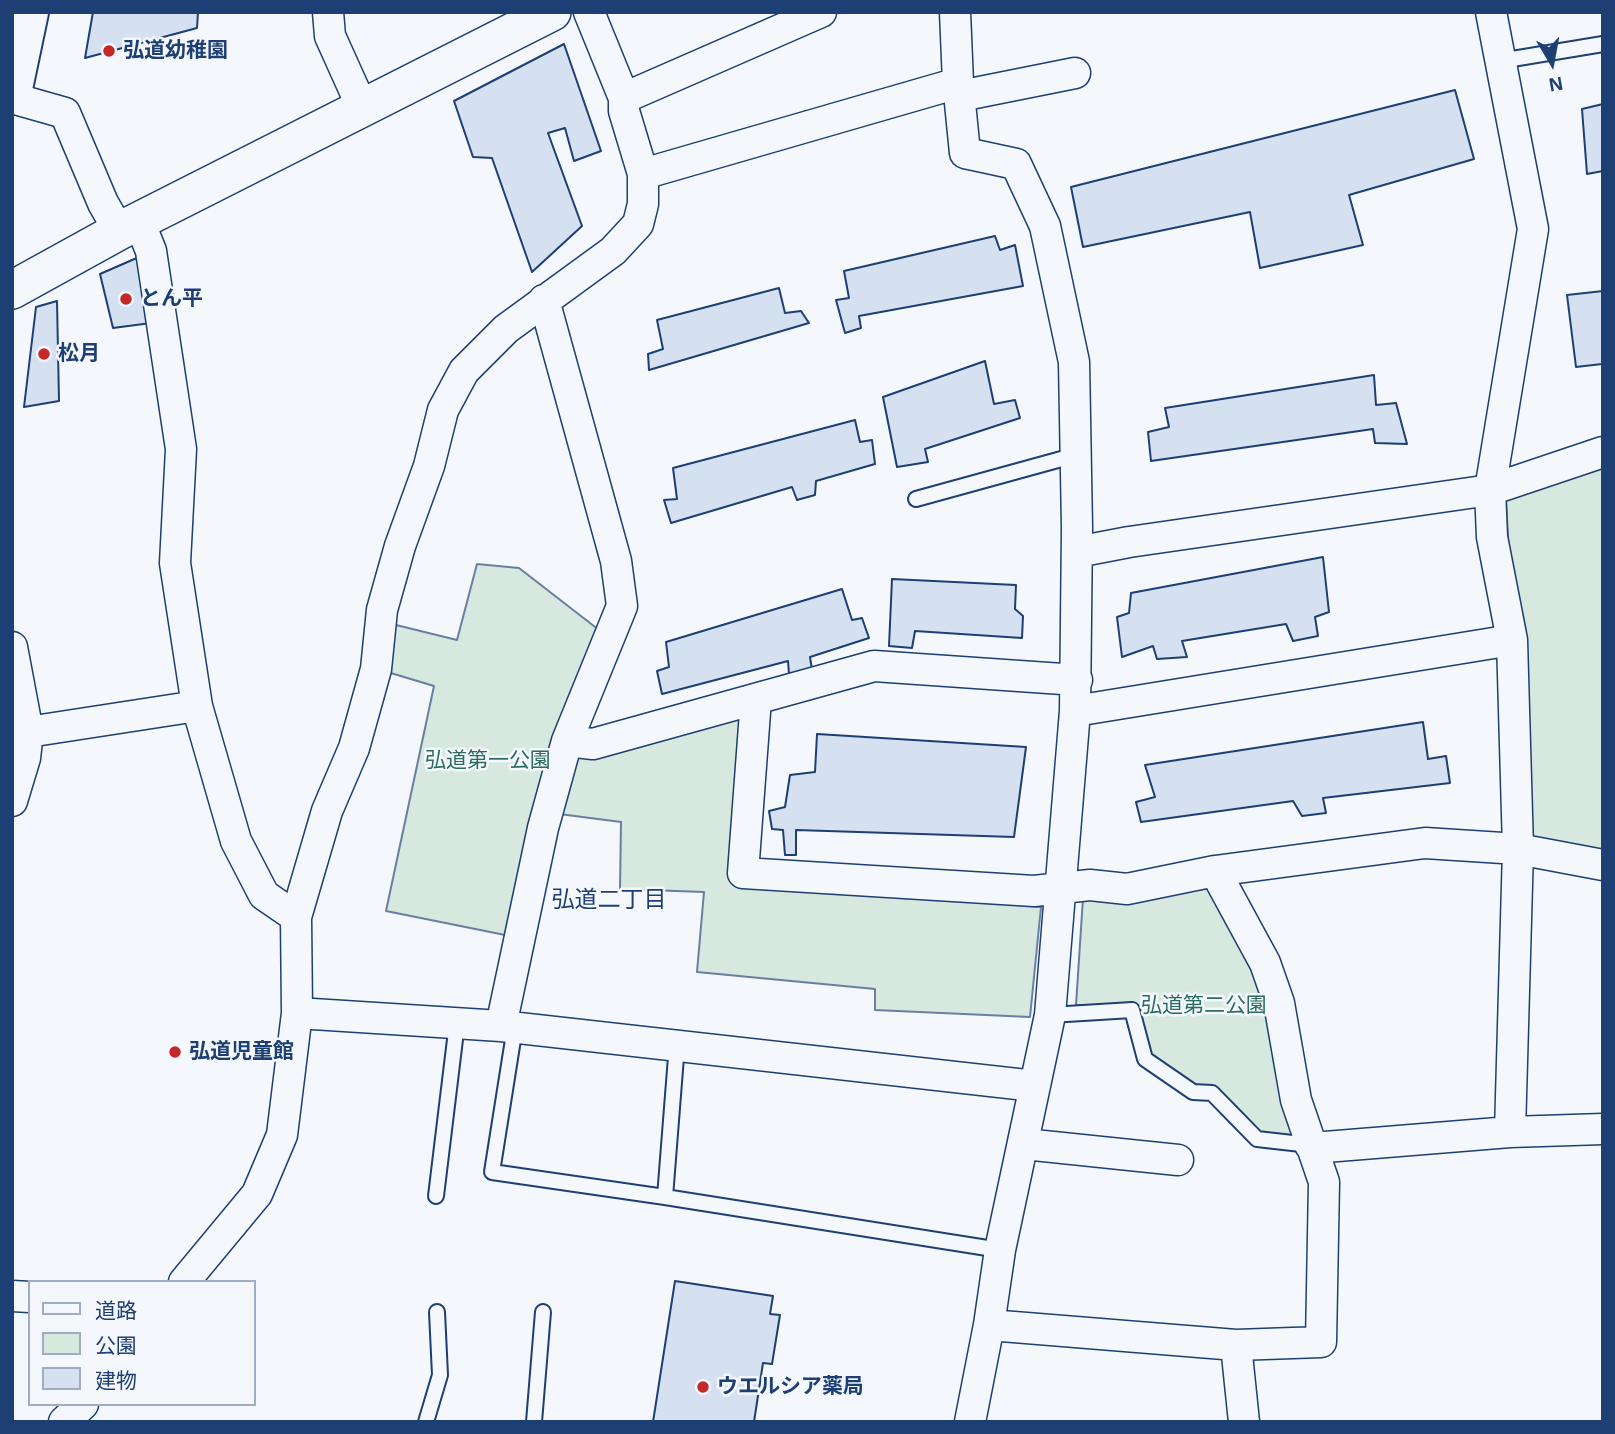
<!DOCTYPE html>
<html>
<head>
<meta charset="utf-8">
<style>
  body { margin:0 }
  #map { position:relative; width:1615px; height:1434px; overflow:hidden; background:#f4f7fb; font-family:Helvetica,"Noto Sans JP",sans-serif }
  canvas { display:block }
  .frame { position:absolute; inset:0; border:14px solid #1d3f73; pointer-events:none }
  .legend { position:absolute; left:28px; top:1280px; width:228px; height:126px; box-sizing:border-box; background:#f4f7fb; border:2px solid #9eadc5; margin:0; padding:9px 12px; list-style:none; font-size:21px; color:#1d3f73 }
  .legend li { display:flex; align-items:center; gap:14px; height:35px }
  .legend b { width:35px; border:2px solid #9eadc5 }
  .north { position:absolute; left:1517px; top:28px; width:70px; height:70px; -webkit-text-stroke:5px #f4f7fb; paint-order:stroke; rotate:170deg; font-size:19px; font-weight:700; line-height:28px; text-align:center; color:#1d3f73 }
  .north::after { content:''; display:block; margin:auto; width:24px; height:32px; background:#1d3f73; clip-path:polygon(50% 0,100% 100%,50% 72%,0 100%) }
</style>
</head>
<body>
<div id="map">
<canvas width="1615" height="1434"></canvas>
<div class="frame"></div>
<ul class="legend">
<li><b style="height:9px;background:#f4f7fb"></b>道路</li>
<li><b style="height:19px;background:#d7e8df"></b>公園</li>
<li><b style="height:19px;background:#d5e0f0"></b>建物</li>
</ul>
<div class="north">N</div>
</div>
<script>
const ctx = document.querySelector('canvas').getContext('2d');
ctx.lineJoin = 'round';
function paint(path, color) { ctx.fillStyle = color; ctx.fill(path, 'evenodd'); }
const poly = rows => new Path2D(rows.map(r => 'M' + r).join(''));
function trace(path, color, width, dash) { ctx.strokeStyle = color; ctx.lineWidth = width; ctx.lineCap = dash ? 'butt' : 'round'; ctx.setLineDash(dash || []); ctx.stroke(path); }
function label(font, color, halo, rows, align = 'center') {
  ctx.font = font + ' Helvetica,"Noto Sans JP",sans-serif'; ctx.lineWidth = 5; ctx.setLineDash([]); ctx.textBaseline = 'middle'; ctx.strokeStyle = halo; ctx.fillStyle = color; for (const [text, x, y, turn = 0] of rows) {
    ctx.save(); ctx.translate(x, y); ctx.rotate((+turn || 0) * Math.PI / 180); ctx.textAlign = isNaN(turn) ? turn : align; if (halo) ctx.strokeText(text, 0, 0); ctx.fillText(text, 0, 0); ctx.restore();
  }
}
const green = poly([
  [1603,464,1603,856,1524,843,1506,499,1603,464],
  [477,564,519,568,599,630,556,743,748,713,737,881,1041,907,1030,1017,875,1010,875,989,697,972,704,892,620,889,621,822,536,811,515,937,386,911,434,686,384,671,388,623,457,640,477,564],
  [1214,887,1267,981,1303,1138,1260,1134,1149,1054,1135,1006,1076,1005,1083,898,1120,900,1214,887]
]);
const building = poly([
  [93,12,198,12,197,28,85,58,93,12],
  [564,44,601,151,574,161,565,128,548,133,582,226,532,272,492,158,473,157,454,101,564,44],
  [1455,90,1474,159,1349,195,1363,245,1260,268,1250,212,1083,247,1071,187,1455,90],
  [1603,104,1603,171,1587,174,1582,109,1603,104],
  [995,236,1000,250,1015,245,1023,286,859,316,861,328,845,333,836,300,849,298,844,271,995,236],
  [139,257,151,323,113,328,100,274,139,257],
  [779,288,785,313,801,311,809,323,649,370,648,354,663,349,657,320,779,288],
  [1603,291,1602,364,1576,367,1567,295,1603,291],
  [57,301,59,401,24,407,36,307,57,301],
  [985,361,994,404,1015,400,1020,418,925,449,928,462,897,467,883,397,985,361],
  [1374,375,1376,405,1396,403,1407,444,1375,443,1373,429,1151,461,1148,432,1169,427,1165,408,1374,375],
  [855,420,860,442,872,440,875,464,816,481,815,495,797,500,792,487,671,523,664,500,677,499,673,468,855,420],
  [1323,557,1329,612,1315,617,1318,636,1293,641,1286,624,1182,641,1187,657,1157,659,1153,646,1122,657,1117,617,1129,613,1131,593,1323,557],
  [892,579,1016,585,1015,609,1023,616,1022,638,915,631,912,648,889,646,892,579],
  [842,589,852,620,862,618,869,638,810,657,812,670,789,674,788,661,662,694,657,671,669,667,666,642,842,589],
  [1423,722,1428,759,1446,756,1450,783,1323,798,1326,813,1302,816,1293,801,1141,822,1136,802,1155,797,1145,765,1423,722],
  [817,734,1026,747,1014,837,796,830,796,855,785,855,783,830,772,829,769,811,785,807,790,775,815,772,817,734],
  [675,1281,773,1296,770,1314,780,1315,772,1364,763,1363,754,1422,653,1422,675,1281]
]);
const service = poly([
  [1500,61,1603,44],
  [916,499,1076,455],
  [1050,1015,1132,1010,1145,1059,1193,1092,1212,1093,1257,1139,1310,1145],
  [515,1027,492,1172,665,1197,677,1044],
  [436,1196,457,1023],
  [665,1197,1000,1250],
  [426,1422,440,1375,437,1312],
  [534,1422,543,1312]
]);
const minor = poly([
  [328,12,330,36,362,107],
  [955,12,958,83,965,153,1016,164,1045,226,1074,362,1077,528,1075,711,1050,1015,1000,1250,989,1325,970,1422],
  [1491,12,1533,229,1490,490,1492,537,1512,640,1518,849,1510,1132],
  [960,96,1075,73],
  [12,98,65,113,103,203,119,231],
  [624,98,821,12],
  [643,174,958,83],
  [139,221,151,251,181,449,175,563,197,706,236,841,264,895,296,917],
  [1077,552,1129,542,1490,490,1603,452],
  [12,647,28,732,25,758,12,801],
  [756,699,743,873,1034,891,1090,885,1127,889,1215,871,1425,843,1518,849,1603,865],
  [1075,711,1512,640],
  [28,732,197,706],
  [567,741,593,744,874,666,1077,680],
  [297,1013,501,1026,1035,1086],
  [501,1026,543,828,567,741,622,606,616,561,544,300],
  [1024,1144,1178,1160],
  [1310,1145,1325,1147,1510,1132,1603,1129],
  [184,1282,257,1194,282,1135,297,1013,296,917,327,811,354,748,376,669,382,610,400,546,429,466,443,410,464,371,506,329,613,251,638,224,643,204,643,174,624,111,624,98,589,12],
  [12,1296,30,1297],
  [989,1325,1236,1345,1321,1342,1324,1182,1296,1100,1279,1003,1265,963,1215,871],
  [1236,1345,1244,1422],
  [64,1422,83,1404]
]);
const tertiary = poly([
  [12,290,119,231,552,12]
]);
const secondary = poly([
  [12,93,29,12]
]);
const markers = [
  [109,51,7,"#c62828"],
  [126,299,7,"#c62828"],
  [44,354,7,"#c62828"],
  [175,1052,7,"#c62828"],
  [703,1387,7,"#c62828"]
];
const poiNames = [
  ["弘道幼稚園",123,51],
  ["とん平",140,299],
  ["松月",58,354],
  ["弘道児童館",189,1052],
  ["ウエルシア薬局",717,1387]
];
const parkNames = [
  ["弘道第一公園",488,761],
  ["弘道第二公園",1204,1006]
];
const neighbourhoodNames = [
  ["弘道二丁目",609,901]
];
paint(green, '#d7e8df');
trace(green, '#687fa3', 2);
paint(building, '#d5e0f0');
trace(building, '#1d3f73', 2);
trace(service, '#1d3f73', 18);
trace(minor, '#1d3f73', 33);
trace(tertiary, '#1d3f73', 40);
trace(secondary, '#1d3f73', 42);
trace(service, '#f4f7fb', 14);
trace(minor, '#f4f7fb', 30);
trace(tertiary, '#f4f7fb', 37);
trace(secondary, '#f4f7fb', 38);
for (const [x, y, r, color] of markers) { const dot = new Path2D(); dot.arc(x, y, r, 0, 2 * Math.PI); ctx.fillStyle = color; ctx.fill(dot); trace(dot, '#f4f7fb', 2.5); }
label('bold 21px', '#1d3f73', '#f4f7fb', poiNames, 'left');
label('21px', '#2c6c60', '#f4f7fb', parkNames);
label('23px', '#1d3f73', '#f4f7fb', neighbourhoodNames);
</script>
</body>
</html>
